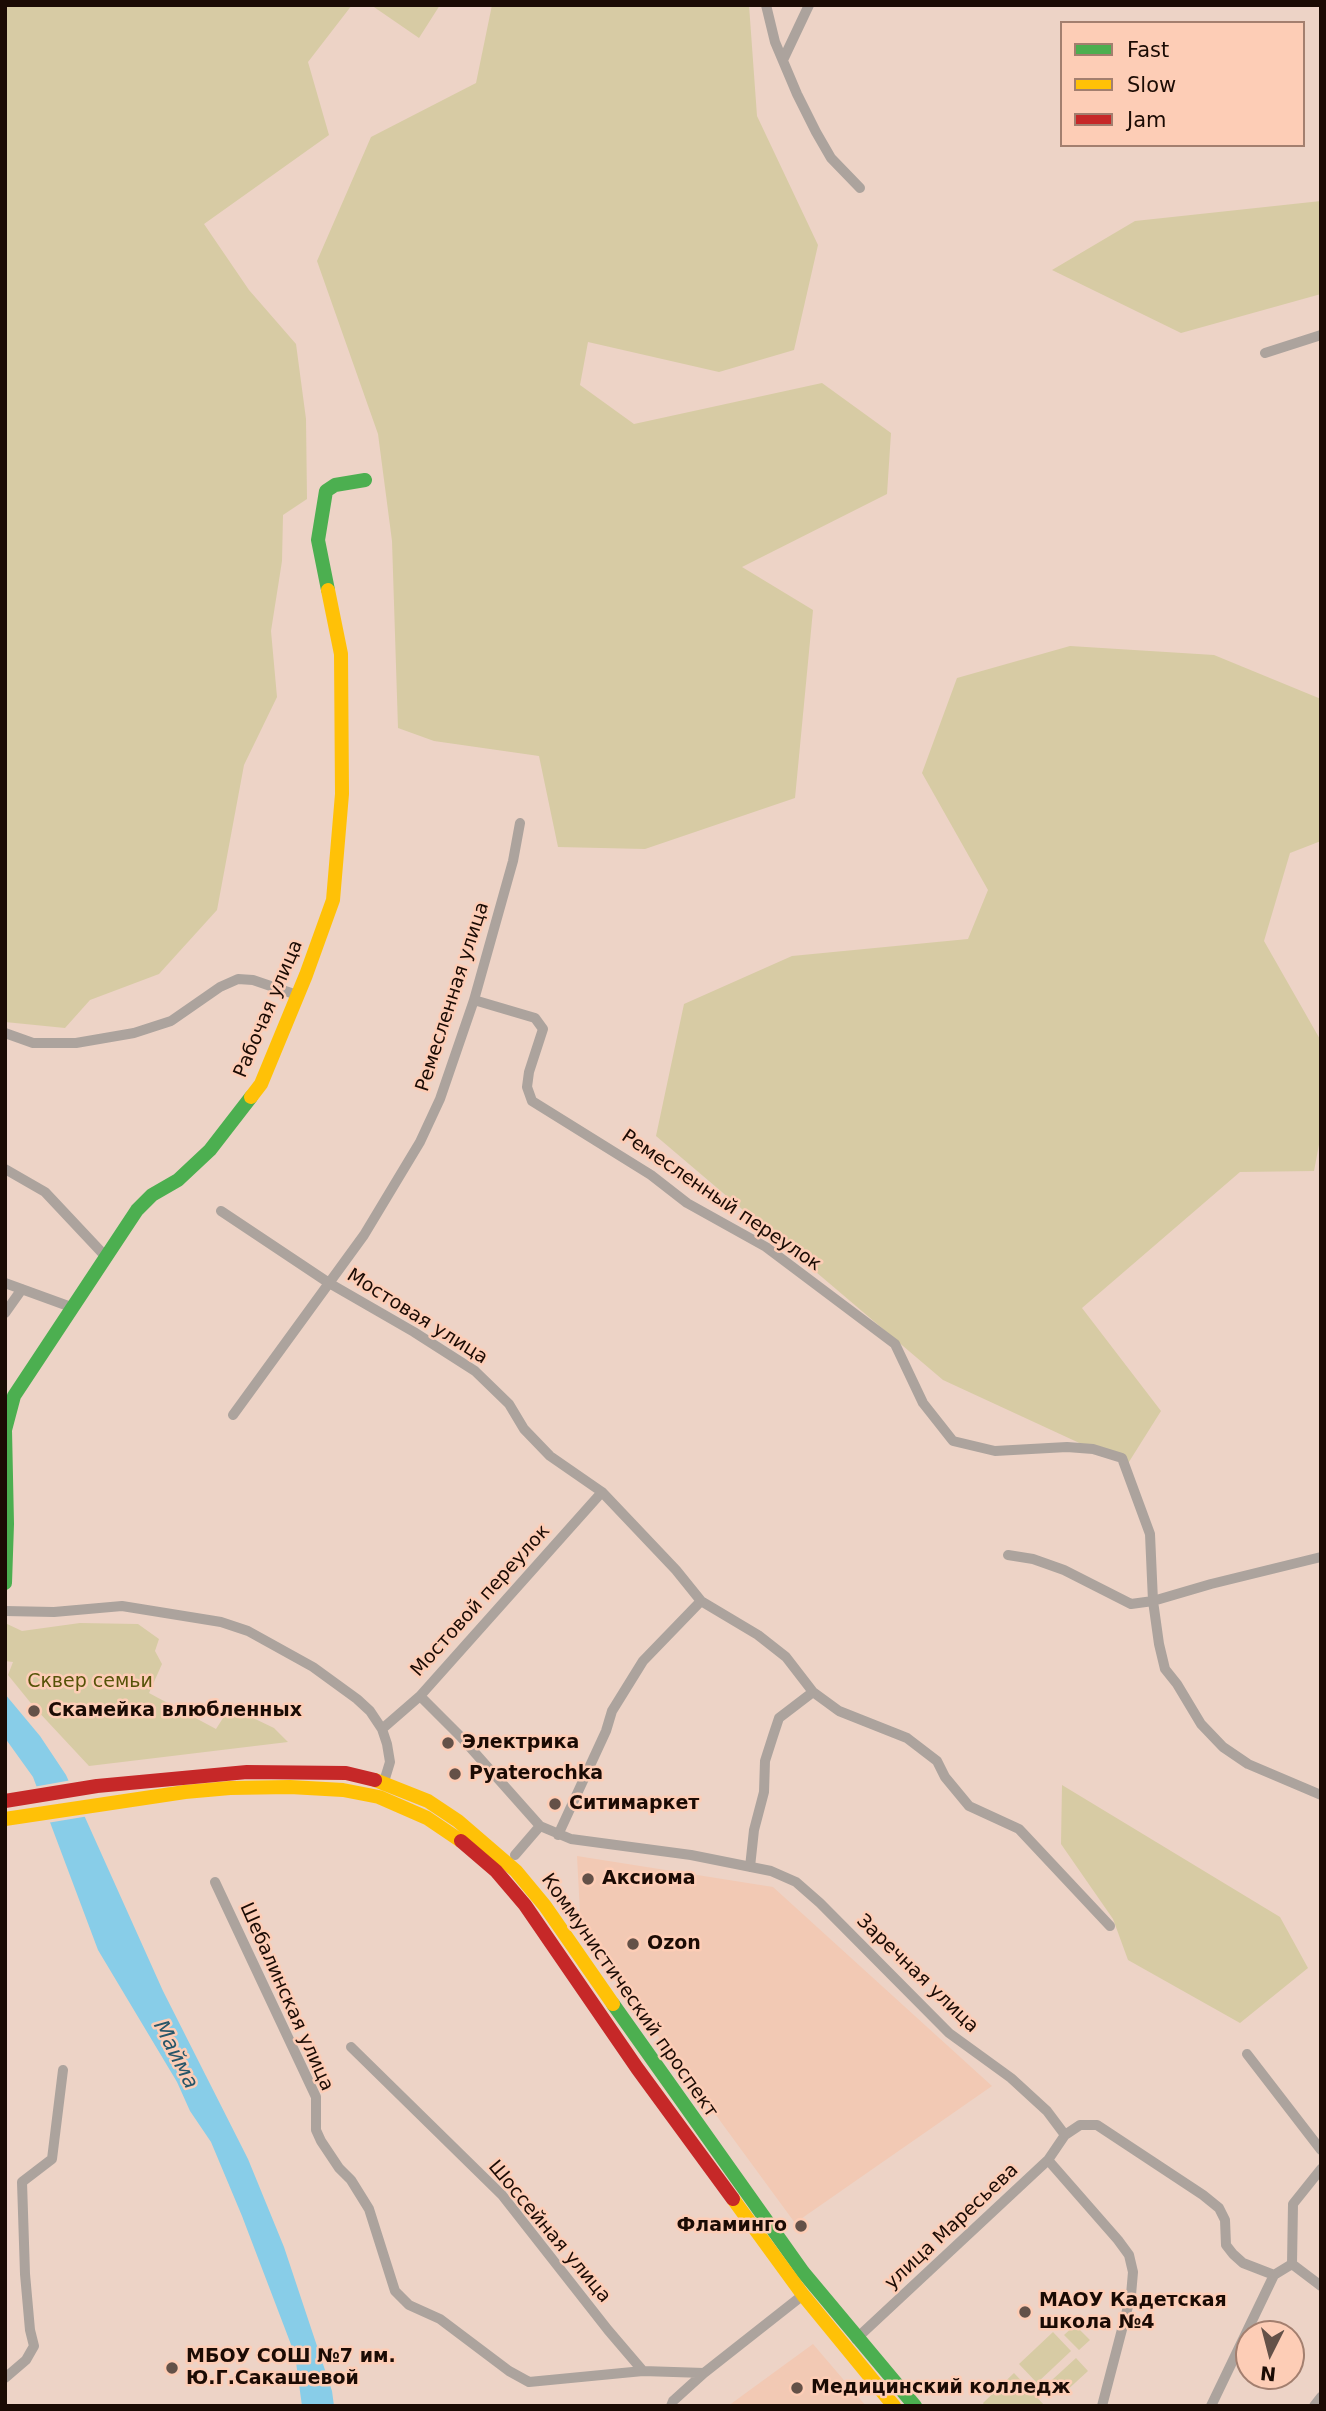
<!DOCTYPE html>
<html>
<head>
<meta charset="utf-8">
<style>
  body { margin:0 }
  #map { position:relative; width:1326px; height:2411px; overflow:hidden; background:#edd3c6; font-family:"DejaVu Sans",sans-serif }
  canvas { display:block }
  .frame { position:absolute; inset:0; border:7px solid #1b0b04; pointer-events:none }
  .legend { position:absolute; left:1060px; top:21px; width:245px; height:126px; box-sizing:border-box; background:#fdcdb6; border:2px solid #a37f6f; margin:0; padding:9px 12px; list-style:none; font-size:21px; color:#1b0b04 }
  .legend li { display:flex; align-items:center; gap:14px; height:35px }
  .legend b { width:35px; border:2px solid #a37f6f }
  .north { position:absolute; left:1235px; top:2320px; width:70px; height:70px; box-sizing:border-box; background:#fdcdb6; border:2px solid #a37f6f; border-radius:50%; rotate:186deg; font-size:19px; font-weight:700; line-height:28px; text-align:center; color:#1b0b04 }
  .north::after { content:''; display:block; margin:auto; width:24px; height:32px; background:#645148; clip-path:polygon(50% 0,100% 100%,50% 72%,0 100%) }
</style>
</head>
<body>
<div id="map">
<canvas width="1326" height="2411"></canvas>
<div class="frame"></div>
<ul class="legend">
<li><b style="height:9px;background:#4caf50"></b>Fast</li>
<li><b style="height:9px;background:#ffc107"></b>Slow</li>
<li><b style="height:9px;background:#c62828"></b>Jam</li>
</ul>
<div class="north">N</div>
</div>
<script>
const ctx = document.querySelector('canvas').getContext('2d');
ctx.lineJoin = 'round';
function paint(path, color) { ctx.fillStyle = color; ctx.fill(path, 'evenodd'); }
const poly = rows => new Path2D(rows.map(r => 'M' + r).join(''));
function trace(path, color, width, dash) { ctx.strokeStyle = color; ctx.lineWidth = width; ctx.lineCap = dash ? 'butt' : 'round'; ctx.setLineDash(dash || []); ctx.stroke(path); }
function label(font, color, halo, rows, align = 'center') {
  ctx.font = font + ' "DejaVu Sans",sans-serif'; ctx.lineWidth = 5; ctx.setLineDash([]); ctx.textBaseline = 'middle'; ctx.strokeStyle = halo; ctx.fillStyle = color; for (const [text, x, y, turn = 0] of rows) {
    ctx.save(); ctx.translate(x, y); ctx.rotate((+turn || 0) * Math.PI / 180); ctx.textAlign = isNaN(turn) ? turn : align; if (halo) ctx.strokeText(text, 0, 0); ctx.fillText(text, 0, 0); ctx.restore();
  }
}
const built = poly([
  [577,1856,773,1887,992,2086,795,2223,581,1931],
  [813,2344,866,2406,728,2406]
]);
const green = poly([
  [5,5,352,5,308,62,329,135,204,224,249,290,296,344,306,419,307,499,283,515,282,561,271,631,277,697,244,765,217,910,159,974,90,1000,65,1028,5,1022],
  [371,5,440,5,419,38],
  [492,5,749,5,757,116,818,245,794,350,719,372,588,342,580,385,634,424,822,383,891,433,887,494,742,567,813,610,795,798,645,849,558,847,539,756,434,741,398,728,392,541,378,434,317,261,371,137,476,83],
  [1321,201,1321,294,1181,333,1052,270,1135,221],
  [1070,646,1214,655,1321,699,1321,841,1290,853,1264,941,1321,1041,1321,1134,1314,1171,1240,1172,1082,1308,1161,1411,1127,1465,943,1380,656,1136,684,1004,792,956,968,939,988,890,922,773,957,678],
  [5,1623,22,1631,80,1623,138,1624,159,1639,155,1651,162,1664,149,1693,216,1729,230,1707,274,1728,288,1742,89,1766,34,1707,8,1675,13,1662,5,1661],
  [1062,1785,1280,1917,1308,1968,1240,2023,1128,1960,1113,1919,1061,1844],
  [1075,2325,1090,2340,1079,2350,1064,2335],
  [1053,2332,1071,2351,1037,2383,1019,2364],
  [1076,2358,1088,2371,1064,2393,1052,2380],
  [1014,2373,1045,2406,985,2406,983,2403]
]);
const water = poly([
  [5,1694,40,1736,66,1775,163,1991,248,2159,284,2247,332,2391,334,2406,302,2406,295,2355,242,2216,211,2142,190,2111,177,2082,98,1950,33,1777,5,1738]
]);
const pier = poly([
  [72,1780,89,1816,47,1823,33,1787]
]);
const street = poly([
  [766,5,775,42,797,94,816,132,831,158,860,188],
  [783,60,809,5],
  [1265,353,1321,335],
  [474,1000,535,1018,543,1029,529,1072,527,1087,532,1101,651,1175,687,1203,766,1247,895,1344,923,1403,953,1441,995,1451,1067,1447,1093,1449,1122,1458,1150,1534,1153,1601,1131,1604,1064,1570,1033,1559,1008,1555],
  [5,1033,33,1043,76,1043,134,1033,171,1021,220,987,238,979,253,980,297,995],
  [5,1169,45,1192,107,1258],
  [221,1211,329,1283,414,1332,475,1371,509,1404,524,1429,550,1456,602,1492,676,1570,701,1601,758,1635,786,1657,813,1692,839,1711,907,1738,937,1761,945,1777,969,1806,1019,1829,1110,1926],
  [5,1283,71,1307],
  [5,1313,22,1289],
  [233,1415,364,1235,420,1142,440,1099,474,1000,513,861,520,823],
  [1321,1557,1211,1584,1153,1601,1159,1644,1165,1669,1177,1684,1201,1724,1223,1747,1248,1764,1321,1795],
  [5,1611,54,1612,122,1606,221,1622,248,1631,313,1667,357,1699,370,1711,382,1729,387,1744,390,1762,383,1785],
  [420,1696,460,1736,540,1826,515,1855],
  [382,1729,420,1696,602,1492],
  [540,1826,571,1839,691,1855,771,1871,796,1882,820,1903,949,2033,1011,2078,1047,2111,1065,2135,1080,2125,1097,2125,1203,2195,1219,2208,1225,2220,1226,2245,1233,2254,1243,2263,1274,2275],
  [558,1835,606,1731,612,1711,643,1661,701,1601],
  [750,1867,754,1830,764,1792,765,1761,773,1736,779,1718,813,1692],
  [215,1882,316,2097,316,2130,321,2141,339,2168,351,2180,369,2209,395,2291,409,2305,440,2319,509,2371,529,2382,643,2371],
  [351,2047,502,2195,608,2330,643,2371,704,2373],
  [1247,2054,1321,2150],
  [1048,2160,1118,2240,1129,2255,1133,2272,1131,2295,1102,2406],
  [1292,2264,1321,2286],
  [856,2339,1048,2160,1065,2135],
  [5,2378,26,2360,34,2346,30,2330,25,2274,22,2182,52,2159,63,2070],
  [671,2406,673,2401,704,2373,803,2295],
  [1211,2406,1274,2275,1292,2264,1293,2204,1321,2169],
  [1314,2406,1321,2397]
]);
const fast = poly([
  [328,590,318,540,326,491,335,485,365,480],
  [5,1583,7,1524,5,1430,14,1396,137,1210,152,1195,178,1180,210,1150,251,1097],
  [613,2004,803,2272,915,2406]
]);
const slow = poly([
  [251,1097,261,1084,306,975,333,900,342,794,341,654,328,590],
  [375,1780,428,1801,458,1821,516,1871,545,1906,613,2004],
  [5,1819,185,1792,230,1788,290,1787,343,1790,379,1797,427,1818,461,1841],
  [733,2199,803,2295,894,2406]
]);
const jam = poly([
  [5,1801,97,1786,247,1772,346,1773,375,1780],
  [461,1841,496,1871,525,1905,637,2068,733,2199]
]);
const markers = [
  [34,1711,7,"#645148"],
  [448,1743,7,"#645148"],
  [455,1774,7,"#645148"],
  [555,1804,7,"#645148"],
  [588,1879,7,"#645148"],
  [633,1944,7,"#645148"],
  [801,2226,7,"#645148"],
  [1025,2312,7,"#645148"],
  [172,2368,7,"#645148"],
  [797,2388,7,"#645148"]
];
const streetNames = [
  ["Ремесленная улица",453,997,-72],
  ["Рабочая улица",269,1009,-67],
  ["Ремесленный переулок",721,1201,34],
  ["Мостовая улица",417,1317,32],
  ["Мостовой переулок",481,1601,-48],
  ["Заречная улица",917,1974,44],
  ["Коммунистический проспект",629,1996,55],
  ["Шебалинская улица",286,1997,66],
  ["улица Маресьева",952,2227,-43],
  ["Шоссейная улица",549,2232,50]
];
const parkNames = [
  ["Сквер семьи",90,1682]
];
const poiNames = [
  ["Скамейка влюбленных",48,1711],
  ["Электрика",462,1743],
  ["Pyaterochka",469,1774],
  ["Ситимаркет",569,1804],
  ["Аксиома",602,1879],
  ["Ozon",647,1944],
  ["Фламинго",787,2226,"right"],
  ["МАОУ Кадетская",1039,2301],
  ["школа №4",1039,2323],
  ["МБОУ СОШ №7 им.",186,2357],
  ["Ю.Г.Сакашевой",186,2379],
  ["Медицинский колледж",811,2388]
];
const waterNames = [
  ["Майма",175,2055,63]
];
paint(built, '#f2c9b4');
paint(green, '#d7cba4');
paint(water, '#88cde8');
paint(pier, '#edd3c6');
trace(street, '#aca39d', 10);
trace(fast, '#4caf50', 14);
trace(slow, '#ffc107', 14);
trace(jam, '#c62828', 14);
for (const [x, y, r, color] of markers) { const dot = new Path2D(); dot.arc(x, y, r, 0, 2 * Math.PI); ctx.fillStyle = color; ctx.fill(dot); trace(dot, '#fdcdb6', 2.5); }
label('19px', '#1b0b04', '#fdcdb6', streetNames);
label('19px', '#565308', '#fdcdb6', parkNames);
label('bold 19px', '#1b0b04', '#fdcdb6', poiNames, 'left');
label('italic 21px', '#285669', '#fdcdb6', waterNames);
</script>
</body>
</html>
